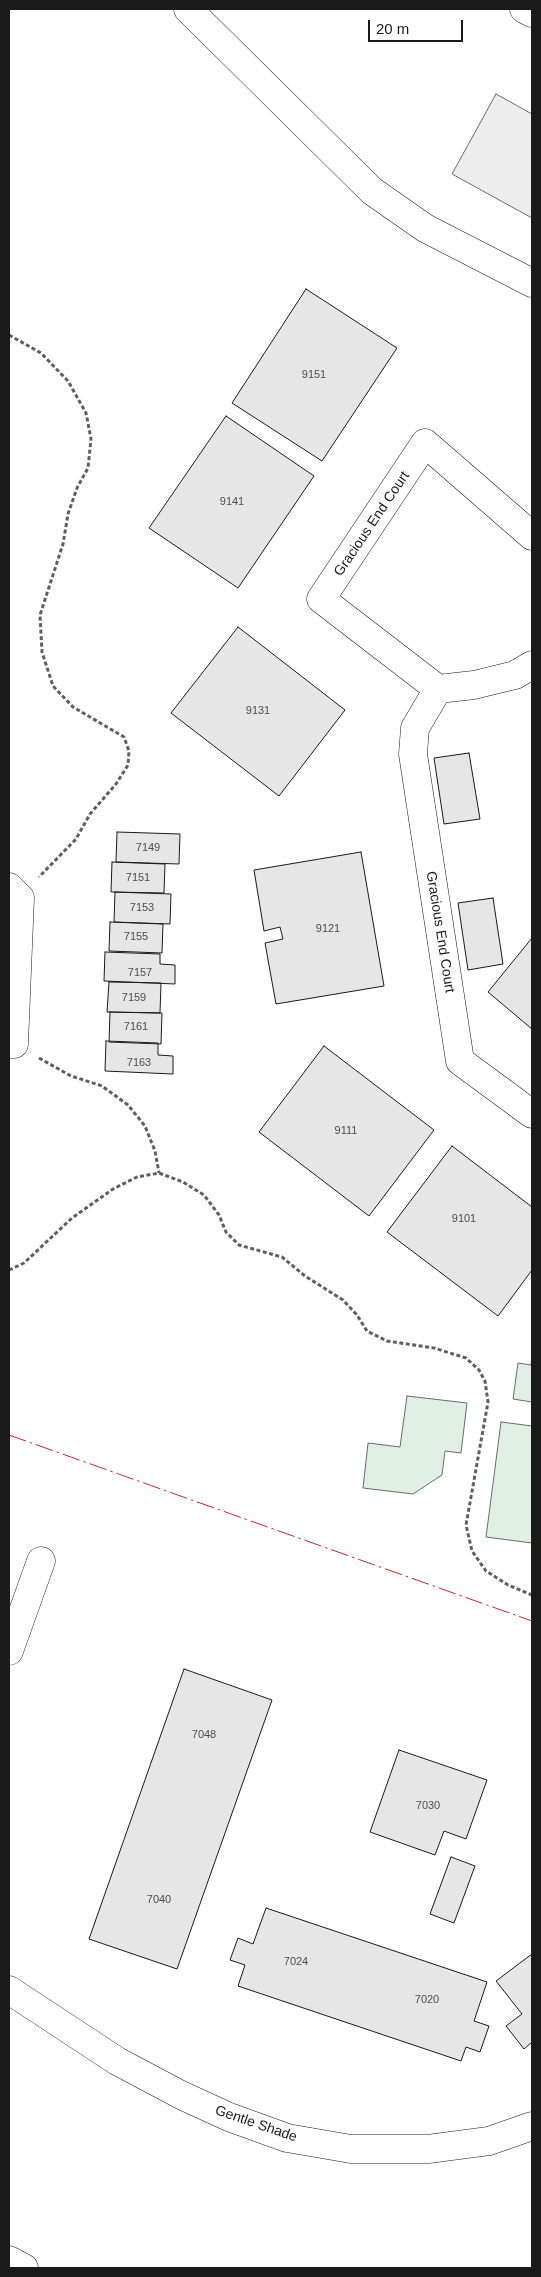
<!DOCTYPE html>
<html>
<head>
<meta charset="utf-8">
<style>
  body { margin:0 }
  #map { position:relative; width:541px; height:2277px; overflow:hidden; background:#fff; font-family:Helvetica,sans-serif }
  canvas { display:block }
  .frame { position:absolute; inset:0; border:10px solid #1a1a1a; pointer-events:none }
  .scale { position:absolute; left:368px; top:20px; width:95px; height:22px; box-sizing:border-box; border:2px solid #1a1a1a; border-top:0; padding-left:6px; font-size:15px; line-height:18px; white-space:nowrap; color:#1a1a1a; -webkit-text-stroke:4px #fff; paint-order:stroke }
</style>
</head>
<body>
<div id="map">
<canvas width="541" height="2277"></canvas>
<div class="frame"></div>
<div class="scale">20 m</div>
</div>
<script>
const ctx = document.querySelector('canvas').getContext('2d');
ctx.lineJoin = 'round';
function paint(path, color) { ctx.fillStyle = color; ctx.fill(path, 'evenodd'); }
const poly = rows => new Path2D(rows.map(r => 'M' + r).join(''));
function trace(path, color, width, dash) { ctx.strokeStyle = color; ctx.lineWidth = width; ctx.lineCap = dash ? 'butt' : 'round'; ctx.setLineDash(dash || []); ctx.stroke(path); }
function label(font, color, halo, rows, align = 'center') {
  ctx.font = font + ' Helvetica,sans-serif'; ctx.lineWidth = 4; ctx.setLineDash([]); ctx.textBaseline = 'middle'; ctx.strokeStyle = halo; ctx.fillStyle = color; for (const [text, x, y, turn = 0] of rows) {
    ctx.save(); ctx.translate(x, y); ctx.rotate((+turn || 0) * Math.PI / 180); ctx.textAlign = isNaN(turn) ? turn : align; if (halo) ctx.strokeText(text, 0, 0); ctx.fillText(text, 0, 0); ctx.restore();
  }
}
const green = poly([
  [532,1354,532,1402,513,1399,518,1363,531,1365,532,1354],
  [407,1396,467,1403,461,1453,445,1451,442,1475,413,1494,363,1488,368,1443,400,1447,407,1396],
  [501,1422,532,1426,532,1543,486,1537,501,1422]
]);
const parking = poly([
  [496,94,532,114,532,218,452,174,496,94]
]);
const building = poly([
  [306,289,397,348,322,461,232,403,306,289],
  [226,416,314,476,238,588,149,528,226,416],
  [238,627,345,710,279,796,171,713,238,627],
  [469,753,480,819,444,824,434,758,469,753],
  [117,832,180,834,179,864,116,862,117,832],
  [361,852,384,986,276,1004,265,943,283,939,280,927,264,931,254,870,361,852],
  [112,862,165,864,164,893,111,892,112,862],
  [115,892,171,894,170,924,114,922,115,892],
  [493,898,503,964,468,970,458,903,493,898],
  [110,922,163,924,162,953,109,951,110,922],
  [532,938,532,1029,488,992,532,938],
  [105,952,160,954,160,964,175,965,175,984,104,981,105,952],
  [109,982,161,983,160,1013,107,1012,109,982],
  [110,1012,162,1013,161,1044,109,1042,110,1012],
  [106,1041,158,1043,158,1055,173,1056,173,1074,105,1071,106,1041],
  [324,1046,434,1130,369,1216,259,1132,324,1046],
  [452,1146,532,1207,532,1270,498,1316,387,1232,452,1146],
  [184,1669,272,1700,177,1969,89,1939,184,1669],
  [399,1750,487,1780,466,1839,444,1831,435,1855,370,1832,399,1750],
  [451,1857,475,1866,454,1923,430,1914,451,1857],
  [266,1908,487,1982,474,2021,489,2026,480,2052,466,2047,461,2061,238,1986,245,1965,230,1960,238,1938,253,1944,266,1908],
  [532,1954,532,2042,524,2049,506,2026,522,2014,496,1981,532,1954]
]);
const path = poly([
  [9,335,41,353,68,381,86,413,91,439,88,468,77,488,68,514,63,544,40,615,42,652,53,686,73,707,124,737,129,751,128,765,116,784,90,814,76,839,39,877],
  [39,1058,71,1076,102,1086,128,1105,145,1126,155,1151,159,1173],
  [9,1270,24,1263,72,1218,113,1189,137,1177,159,1173,183,1182,204,1195,219,1215,226,1232,239,1245,282,1257,305,1276,343,1300,357,1315,367,1331,387,1341,434,1348,466,1358,479,1370,485,1381,488,1402,466,1525,472,1551,486,1571,508,1585,532,1595]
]);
const minor = poly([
  [188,9,372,191,425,228,532,283],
  [524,9,532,13],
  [532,536,425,443,321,599,438,689,474,685,515,675,532,665],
  [438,689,415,728,413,754,460,1061,532,1114],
  [9,887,20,898,14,1044,9,1044],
  [9,1651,41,1561],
  [9,1990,117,2061,181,2095,229,2117,287,2138,351,2149,428,2149,489,2141,532,2126]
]);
const major = poly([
  [9,2260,24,2268]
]);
const power = poly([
  [9,1435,532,1621]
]);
const numberNames = [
  ["9151",314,375],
  ["9141",232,502],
  ["9131",258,711],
  ["7149",148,848],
  ["7151",138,878],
  ["7153",142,908],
  ["9121",328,929],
  ["7155",136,937],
  ["7157",140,973],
  ["7159",134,998],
  ["7161",136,1027],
  ["7163",139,1063],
  ["9111",346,1131],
  ["9101",464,1219],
  ["7048",204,1735],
  ["7030",428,1806],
  ["7040",159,1900],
  ["7024",296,1962],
  ["7020",427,2000]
];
const streetNames = [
  ["Gracious End Court",372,524,-56],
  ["Gracious End Court",440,932,81],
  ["Gentle Shade",256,2124,19]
];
paint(green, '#e0efe3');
trace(green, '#6a6a6a', 1);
paint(parking, '#ededed');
trace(parking, '#6a6a6a', 1);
paint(building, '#e6e6e6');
trace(building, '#1a1a1a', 1);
trace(minor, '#1a1a1a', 29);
trace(major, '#1a1a1a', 29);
trace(path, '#5f5f5f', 3, [4, 2.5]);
trace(minor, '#fff', 28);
trace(major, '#fff', 28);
trace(power, '#c62828', 1, [18, 4, 2.5, 4]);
label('11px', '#4d4d4d', null, numberNames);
label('14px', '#1a1a1a', '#fff', streetNames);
</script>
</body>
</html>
